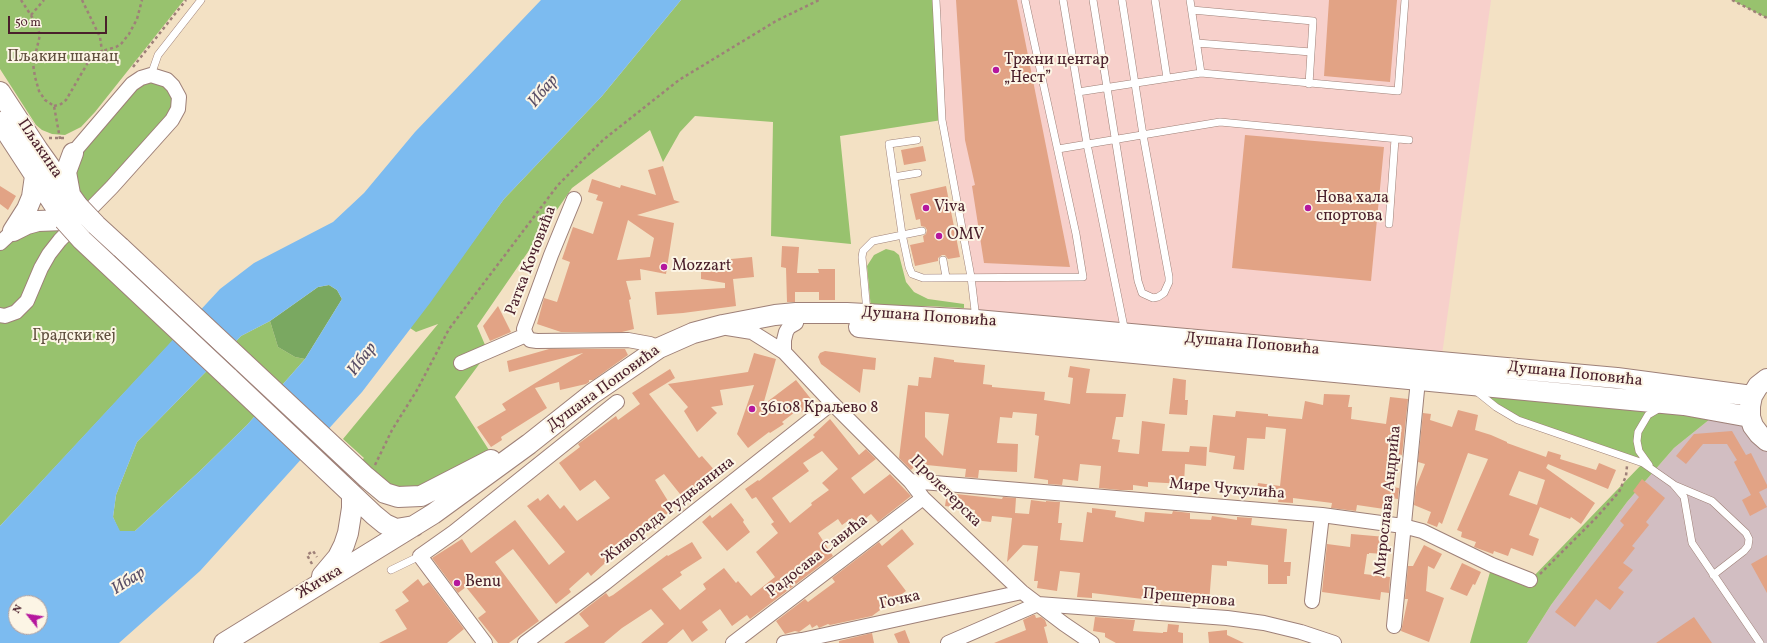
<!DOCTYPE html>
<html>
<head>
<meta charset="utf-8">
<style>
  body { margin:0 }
  #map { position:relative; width:1767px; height:643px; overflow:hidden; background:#f3e1c4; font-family:Vollkorn,serif }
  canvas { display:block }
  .north { position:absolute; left:8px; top:595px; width:40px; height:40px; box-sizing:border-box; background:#fcf5e5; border:1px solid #b59f9b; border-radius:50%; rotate:300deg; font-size:11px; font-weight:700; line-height:16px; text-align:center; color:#4a1f2b }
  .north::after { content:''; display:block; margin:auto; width:14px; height:18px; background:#b5179e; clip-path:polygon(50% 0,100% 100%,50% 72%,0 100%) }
  .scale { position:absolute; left:8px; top:16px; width:99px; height:18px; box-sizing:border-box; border:2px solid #4a1f2b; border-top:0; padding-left:5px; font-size:12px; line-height:14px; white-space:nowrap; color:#4a1f2b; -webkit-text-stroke:3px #fcf5e5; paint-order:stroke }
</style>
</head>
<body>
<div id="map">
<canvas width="1767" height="643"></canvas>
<div class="north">N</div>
<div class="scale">50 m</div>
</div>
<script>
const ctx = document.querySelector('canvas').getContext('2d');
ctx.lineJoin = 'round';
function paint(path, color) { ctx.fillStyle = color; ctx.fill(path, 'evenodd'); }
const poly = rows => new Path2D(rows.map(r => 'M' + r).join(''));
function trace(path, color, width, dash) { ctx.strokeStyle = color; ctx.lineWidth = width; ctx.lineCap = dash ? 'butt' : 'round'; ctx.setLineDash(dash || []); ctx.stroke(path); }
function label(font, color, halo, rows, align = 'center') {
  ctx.font = font + ' Vollkorn,serif'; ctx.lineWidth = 4; ctx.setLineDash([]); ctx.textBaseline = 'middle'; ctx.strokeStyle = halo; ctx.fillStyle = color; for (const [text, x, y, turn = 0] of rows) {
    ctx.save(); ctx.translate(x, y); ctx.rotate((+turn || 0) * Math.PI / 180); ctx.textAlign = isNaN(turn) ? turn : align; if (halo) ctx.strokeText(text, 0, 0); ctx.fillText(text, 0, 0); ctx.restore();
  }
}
const built = poly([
  [936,0,1491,0,1441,362,976,320,942,120]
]);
const industrial = poly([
  [1720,411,1767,441,1767,643,1527,643,1551,605,1627,502,1674,448]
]);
const green = poly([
  [0,0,184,0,95,112,81,127,65,135,52,134,42,130,36,125,0,69],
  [681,0,936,0,942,120,840,136,851,244,771,236,773,122,695,116,680,132,663,162,650,130,572,188,477,326,488,352,455,397,494,458,409,497,355,467,364,458,343,439,438,324,416,332,410,328,504,199,602,96],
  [1732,0,1767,0,1767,18,1759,14],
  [160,76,178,109,93,207,78,206,68,164,132,84],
  [49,220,181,332,0,526,0,243],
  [886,249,894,251,899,255,906,282,914,292,928,299,964,304,964,308,928,306,871,309,867,266,874,255],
  [270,321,278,347,295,357,305,359,247,425,202,469,135,531,119,531,113,517,116,495,137,442,241,336],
  [1469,385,1720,411,1674,448,1627,502,1551,605,1527,643,1470,643,1492,565,1530,580,1643,463,1518,420]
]);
const forest = poly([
  [329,285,337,290,342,299,305,359,295,357,278,347,270,321,318,287]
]);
const water = poly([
  [541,0,681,0,602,96,504,199,430,303,362,392,200,571,119,643,0,643,0,526,220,289,254,263,333,222,364,193,415,132],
  [329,285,337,290,342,299,305,359,247,425,202,469,135,531,120,531,113,517,116,495,137,442,241,336,270,321,318,287],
  [16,603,40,603,40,627,16,627]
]);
const building = poly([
  [956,0,1017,0,1070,267,984,263,972,186,975,185,965,140],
  [1329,0,1397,0,1390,82,1324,76],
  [1245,135,1384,147,1371,281,1232,268],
  [923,146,926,161,904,165,901,150],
  [663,166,674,200,680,202,637,215,674,223,666,274,640,269,641,280,626,281,631,299,629,300,634,329,622,332,561,332,537,324,544,298,557,302,570,262,562,259,573,227,593,234,603,202,596,200,598,195,588,192,592,179,620,188,621,185,656,195,648,170],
  [628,220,654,238,650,257,617,260],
  [0,186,16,196,8,210,0,204],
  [946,186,960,257,948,259,945,255,942,255,938,258,938,261,915,266,910,245,924,242,923,236,926,234,927,230,925,227,921,226,920,219,916,220,910,194],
  [782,246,799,247,797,273,819,273,818,269,835,269,835,300,819,300,819,292,795,292,795,302,787,302,786,268,781,267],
  [752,257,754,277,733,279,736,306,683,313,657,315,655,292,725,288,725,283,701,279,701,263,731,261,731,259],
  [498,306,511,332,490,341,483,326],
  [549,349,625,349,628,355,593,380,589,380,589,382,586,384,560,390,559,382,535,388,547,408,501,437,502,440,491,447,477,427,506,410,502,404,583,353,509,372,507,361],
  [825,351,876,358,875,370,863,369,860,393,821,364,818,357,820,353],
  [754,353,776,359,763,405,796,380,811,399,808,401,812,406,803,413,799,409,782,422,784,424,770,433,769,432,748,448,737,434,754,385,720,390,723,405,711,407,717,413,697,432,684,411,688,407,668,384,748,372],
  [934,357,954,360,954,362,985,365,983,384,992,385,992,387,1045,392,1044,400,1070,404,1073,378,1068,377,1070,366,1090,369,1086,393,1126,394,1123,417,1116,417,1112,439,1120,440,1118,452,1139,454,1142,421,1165,424,1162,451,1189,452,1190,446,1207,447,1206,466,1185,464,1184,484,1148,482,1148,487,1133,485,1133,490,1120,490,1099,488,1101,466,1080,464,1078,481,1063,479,1062,485,1048,484,1048,480,1034,478,1039,436,1035,435,1037,414,1013,412,1012,418,1000,417,997,443,1018,444,1017,472,979,470,978,478,965,477,966,469,917,464,911,470,899,458,908,385,918,386,919,377,931,378],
  [925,412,949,414,943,456,925,437],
  [670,369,675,378,649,394,699,458,702,456,717,473,684,499,664,474,655,480,673,509,650,528,629,543,628,542,591,576,588,572,569,589,571,592,556,604,513,549,495,562,539,621,509,643,498,643,478,618,486,612,466,587,458,593,432,558,462,539,471,553,515,520,549,565,565,552,527,506,538,498,540,501,548,494,560,509,564,505,577,521,610,498,595,480,580,491,559,463,580,447,578,444,616,416,618,420,640,404,632,393],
  [1173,378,1186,380,1185,400,1188,400,1187,415,1169,414],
  [1324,394,1350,395,1348,407,1352,407,1351,419,1386,424,1390,397,1408,399,1402,455,1398,454,1393,487,1399,488,1398,499,1392,498,1391,510,1357,505,1356,511,1331,508,1332,503,1293,498,1293,503,1278,502,1279,498,1256,495,1258,483,1280,486,1286,429,1266,427,1265,439,1247,438,1244,470,1233,469,1235,456,1209,452,1213,415,1235,417,1236,411,1268,414,1268,416,1302,419,1305,401,1323,405],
  [1458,410,1478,415,1475,430,1491,435,1507,442,1507,443,1546,457,1548,451,1561,455,1560,459,1596,470,1599,463,1616,470,1608,489,1548,464,1546,468,1595,503,1581,524,1571,517,1570,519,1540,507,1529,535,1539,539,1533,556,1511,548,1508,556,1494,551,1493,554,1474,547,1476,542,1461,537,1462,532,1457,530,1488,459,1468,453,1442,524,1439,522,1437,527,1427,523,1431,512,1414,505,1416,487,1425,464,1418,462,1423,413,1431,414,1430,420,1452,427],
  [1519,471,1545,480,1537,505,1509,495],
  [830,419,859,455,866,449,876,459,851,478,864,494,890,474,911,496,878,522,871,514,857,525,852,518,842,525,838,519,818,533,833,556,750,619,747,615,732,626,720,609,702,622,708,630,692,642,683,629,667,643,641,643,664,624,651,609,622,628,604,643,564,643,589,626,579,614,585,609,606,593,609,597,613,595,667,555,668,556,692,542,702,558,680,572,682,575,662,589,680,610,706,589,703,584,724,568,736,583,738,581,751,596,775,577,756,552,778,533,771,524,774,522,756,497,752,499,745,489,758,480,759,481,815,437,813,435],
  [822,451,838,469,822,483,829,490,811,503,812,505,790,523,772,498,809,471,803,463],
  [1732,431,1746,455,1751,453,1767,485,1767,488,1759,492,1767,507,1750,516,1742,500,1751,495,1734,462,1737,460,1727,444,1703,444,1686,464,1676,456,1694,434],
  [1642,479,1665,498,1646,522,1649,525,1632,546,1635,548,1623,563,1633,570,1618,588,1624,592,1610,610,1596,599,1575,627,1555,612,1624,525,1620,521,1639,497,1633,491],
  [947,493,1002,499,1003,497,1016,498,1015,513,1029,514,1031,500,1046,502,1046,501,1060,502,1058,523,1062,523,1060,540,1083,542,1087,512,1092,513,1092,508,1116,511,1115,517,1144,522,1145,512,1172,514,1173,511,1190,513,1190,519,1211,520,1212,516,1237,520,1237,517,1252,518,1251,525,1287,529,1284,562,1291,562,1290,576,1287,576,1287,584,1268,584,1268,565,1227,561,1227,566,1212,565,1209,603,1197,603,1197,596,1176,593,1175,599,1161,597,1160,601,1092,593,1092,598,1077,597,1080,573,1060,571,1057,591,1037,588,1038,581,1034,581,1038,546,1023,545,1007,562,1012,518,992,516,991,522,974,520,975,510,945,506],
  [731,503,744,520,743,522,750,532,727,551,702,522,710,515,712,518],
  [902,529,914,544,887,566,906,591,872,616,830,625,828,624,819,628,817,625,812,628,810,624,799,632,795,631,785,634,776,621,805,599,808,602,816,596,835,582,832,578,879,542,882,546],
  [1351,534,1386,537,1384,554,1369,553,1369,554,1367,554,1364,574,1390,577,1389,593,1381,592,1380,600,1322,592,1327,544,1350,547],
  [1424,545,1442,554,1434,569,1428,566,1426,591,1444,598,1429,642,1401,631,1408,599,1405,599,1408,566,1413,566],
  [1767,555,1767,593,1751,564],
  [1462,563,1481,572,1475,585,1473,584,1467,596,1450,589],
  [418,579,423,586,429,582,464,629,447,643,379,643,407,629,395,610,409,601,402,592],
  [1033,615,1035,615,1036,618,1041,617,1045,620,1047,626,1044,627,1048,643,994,643,1026,630,1023,620],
  [1095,617,1135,620,1133,631,1163,633,1163,632,1167,632,1168,624,1179,625,1178,632,1183,633,1183,643,1116,643,1105,637,1105,633,1093,631],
  [1694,617,1712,643,1656,643],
  [905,630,910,643,898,643,894,634],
  [1227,630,1227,635,1244,643,1209,643,1208,632],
  [872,633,874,643,839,643,839,641]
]);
const path = poly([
  [21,0,36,23,40,35,33,64,35,77,39,91,45,100,54,106,60,139],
  [82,0,100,37,102,51],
  [1732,0,1767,18],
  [31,15,44,0],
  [133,67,186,0],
  [54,106,61,104,66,100,90,59,102,51,116,47,121,44,129,34,137,19,142,0],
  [49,138,65,138],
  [375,465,392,430,417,390,449,329,558,185,603,140,679,80,776,21,819,0],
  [312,564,307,555,313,551,317,557],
  [1540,574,1595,519,1619,492,1626,476,1627,466]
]);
const lane = poly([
  [936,0,942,120,971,277,976,319],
  [1063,0,1087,144,1125,332],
  [1093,0,1138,281,1142,293,1153,298,1158,297,1164,293,1169,282,1169,277,1143,135,1122,0],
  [1155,0,1167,78],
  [1190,0,1201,73],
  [1192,10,1313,21,1309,84],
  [1197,43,1311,52],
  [151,75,158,55,201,0],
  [1078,92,1201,73,1398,91,1405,0],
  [917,140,889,144,902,234,909,267,912,274,923,278,1083,277,1076,234,1025,0],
  [1058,149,1220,122,1409,140],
  [894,177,918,173],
  [1389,224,1395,139],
  [943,260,946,277],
  [867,312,862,257,863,251,873,241,922,231],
  [1476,391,1496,407,1518,420,1643,463,1673,484,1684,497,1692,543,1760,643],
  [1649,465,1639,451,1637,441,1638,432,1648,415,1660,408],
  [1674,485,1712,501,1746,533,1749,539,1748,546,1744,551,1713,575],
  [391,570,420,556]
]);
const street = poly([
  [574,199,551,255,524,329,526,335,530,340,537,341,628,340,650,344,659,348],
  [0,243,13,231],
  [0,315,5,316,16,312,27,301,41,268,49,254,60,240,112,187,172,120,178,109,179,97,173,86,167,80,151,75,141,78,132,84,73,153],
  [727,328,752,332,784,352,832,403,910,481,923,498,1022,592,1064,624,1092,643],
  [784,352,784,340,786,332,789,327,796,323],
  [461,363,526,335],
  [910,481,1322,515,1403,526,1422,531,1492,565,1530,580],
  [1312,601,1322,515],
  [1394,626,1418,380],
  [485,643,420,556,454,532,617,402],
  [525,643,605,583,832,403],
  [733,643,923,498],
  [784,643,802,640,1022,592],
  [948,643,1038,604,1227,618,1264,623,1301,632,1334,643]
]);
const secondary = poly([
  [0,92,38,150,78,206],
  [0,122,64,220],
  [70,194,66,172,73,153],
  [13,231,27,209,32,197,35,176],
  [13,231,27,224,38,221,64,220],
  [120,247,366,477,385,493,398,497,421,496,491,460],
  [859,327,1684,405,1750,417],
  [228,377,374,515,385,524,396,529,414,526],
  [1767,379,1758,386,1752,396,1750,406,1750,417,1753,426,1759,434,1767,441],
  [322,576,338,557,344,545,348,533,352,508,352,494],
  [224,643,433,514,529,444,592,394,659,348,693,333,723,325,775,315,796,313,847,313,976,320,1617,378,1752,396]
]);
const secondaryBridge = poly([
  [78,206,96,225,120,247],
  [64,220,82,240,228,377]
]);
const markers = [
  [996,70,4,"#b5179e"],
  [926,208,4,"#b5179e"],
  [1308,208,4,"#b5179e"],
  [939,236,4,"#b5179e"],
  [664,267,4,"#b5179e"],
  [752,409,4,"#b5179e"],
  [457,583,4,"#b5179e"]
];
const parkNames = [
  ["Пљакин шанац",63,58],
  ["Градски кеј",74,337]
];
const poiNames = [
  ["Тржни центар",1004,61],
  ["„Нест”",1004,79],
  ["Нова хала",1316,199],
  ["спортова",1316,217],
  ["Viva",934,208],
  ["OMV",947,236],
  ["Mozzart",672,267],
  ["36108 Краљево 8",760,409],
  ["Benu",465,583]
];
const streetNames = [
  ["Пљакина",39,149,56],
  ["Ратка Кочовића",532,261,-69],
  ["Душана Поповића",929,318,4],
  ["Душана Поповића",1252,345,5],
  ["Душана Поповића",1575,375,6],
  ["Душана Поповића",604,389,-36],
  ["Мире Чукулића",1227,490,5],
  ["Пролетерска",945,492,45],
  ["Мирослава Андрића",1389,501,-84],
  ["Живорада Рудњанина",669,511,-38],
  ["Радосава Савића",818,557,-38],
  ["Жичка",320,583,-31],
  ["Прешернова",1189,599,5],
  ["Гочка",900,601,-13]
];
const waterNames = [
  ["Ибар",544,92,-50],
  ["Ибар",363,360,-53],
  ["Ибар",129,582,-33]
];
paint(built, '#f7d0cb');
paint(industrial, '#d2bec2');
paint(green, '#98c26e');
paint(forest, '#7aa861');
paint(water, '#7cbbf0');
paint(building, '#e2a385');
trace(lane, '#9e8078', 8);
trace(street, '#9e8078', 16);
trace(secondary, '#9e8078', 22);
trace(path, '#9e8078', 2.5, [3, 3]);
trace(lane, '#fff', 7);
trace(street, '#fff', 14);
trace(secondary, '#fff', 20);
trace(secondaryBridge, '#9e8078', 22, []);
trace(secondaryBridge, '#fff', 20);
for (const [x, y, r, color] of markers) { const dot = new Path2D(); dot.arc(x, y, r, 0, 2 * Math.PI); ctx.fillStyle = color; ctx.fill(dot); trace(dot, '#fcf5e5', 1.5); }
label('16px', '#61503f', '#fcf5e5', parkNames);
label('16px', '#4a1f2b', '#fcf5e5', poiNames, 'left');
label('16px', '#4a1f2b', '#fcf5e5', streetNames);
label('italic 17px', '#594e66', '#fcf5e5', waterNames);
</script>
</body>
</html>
